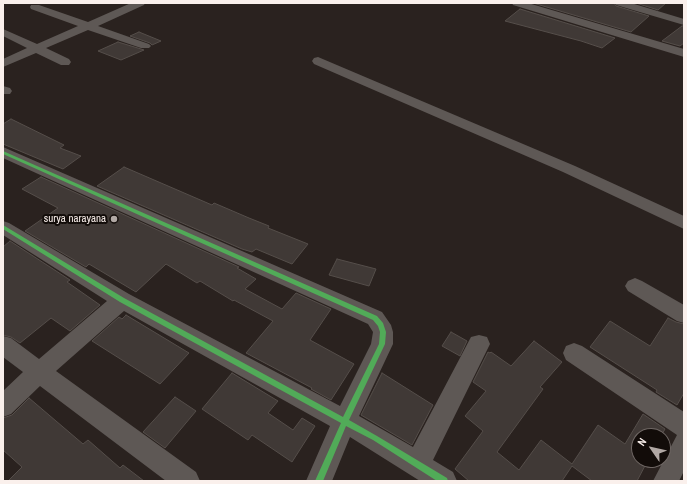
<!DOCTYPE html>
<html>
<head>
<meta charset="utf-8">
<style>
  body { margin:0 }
  #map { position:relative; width:687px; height:484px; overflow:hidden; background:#2a221f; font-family:"Archivo Narrow",sans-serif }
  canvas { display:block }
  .frame { position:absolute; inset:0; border:4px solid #faf0ec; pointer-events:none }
  .north { position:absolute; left:631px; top:428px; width:40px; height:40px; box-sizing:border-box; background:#120c09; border:1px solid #6f6764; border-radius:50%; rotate:304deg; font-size:11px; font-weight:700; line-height:16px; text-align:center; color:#faf0ec }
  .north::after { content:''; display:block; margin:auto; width:14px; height:18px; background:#b1a8a4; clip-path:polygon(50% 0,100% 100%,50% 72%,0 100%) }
</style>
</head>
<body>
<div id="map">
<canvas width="687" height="484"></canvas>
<div class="frame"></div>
<div class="north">N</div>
</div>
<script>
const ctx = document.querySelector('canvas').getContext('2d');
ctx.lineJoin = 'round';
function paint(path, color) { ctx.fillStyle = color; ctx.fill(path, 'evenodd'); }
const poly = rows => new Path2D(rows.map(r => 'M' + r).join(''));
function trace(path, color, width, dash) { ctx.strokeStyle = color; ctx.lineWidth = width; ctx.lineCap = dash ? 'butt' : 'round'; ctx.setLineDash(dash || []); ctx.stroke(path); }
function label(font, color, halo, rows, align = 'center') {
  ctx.font = font + ' "Archivo Narrow",sans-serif'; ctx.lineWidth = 4; ctx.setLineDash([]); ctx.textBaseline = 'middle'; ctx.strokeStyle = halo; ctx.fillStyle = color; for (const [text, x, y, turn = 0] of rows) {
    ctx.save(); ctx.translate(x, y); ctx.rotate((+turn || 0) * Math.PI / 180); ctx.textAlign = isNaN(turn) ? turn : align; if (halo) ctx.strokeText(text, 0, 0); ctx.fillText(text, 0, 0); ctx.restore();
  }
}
const building = poly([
  [533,3,614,3,616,6,649,16,631,32,533,3],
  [636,3,666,3,658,10,636,3],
  [520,9,615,38,602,48,581,41,505,21,520,9],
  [682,26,684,26,684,43,680,46,662,41,682,26],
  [139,32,161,41,152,45,150,43,130,36,139,32],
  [118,42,141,49,144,50,121,60,98,51,118,42],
  [11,119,64,145,60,148,81,156,63,169,3,144,3,124,11,119],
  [124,167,212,205,214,203,249,218,269,226,268,228,308,244,292,264,256,249,252,252,242,249,97,186,124,167],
  [41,177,239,267,237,268,256,279,245,289,282,309,296,293,331,309,310,340,354,364,331,400,311,389,312,388,246,353,273,321,234,300,233,301,200,281,197,283,166,264,136,292,89,264,86,267,25,231,58,208,22,189,41,177],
  [10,241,70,280,67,282,100,305,70,331,51,318,20,343,11,337,3,335,3,247,10,241],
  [337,259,376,269,369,286,329,275,337,259],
  [126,315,189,353,160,384,92,341,119,317,122,319,126,315],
  [668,318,676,322,684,324,684,393,677,405,656,392,657,390,590,347,610,321,650,346,668,318],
  [451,332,467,341,460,356,442,346,451,332],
  [534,341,562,362,540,387,543,389,497,452,519,470,541,440,572,464,598,425,625,444,643,414,665,429,661,436,639,436,639,460,648,460,637,481,592,481,572,466,562,481,469,481,455,469,483,431,465,416,486,391,473,382,488,352,490,353,491,352,511,366,534,341],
  [232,373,278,401,268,413,293,430,302,418,315,426,292,462,252,435,248,440,202,409,232,373],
  [382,373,433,405,412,445,361,415,382,373],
  [175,397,196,411,165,448,143,432,175,397],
  [29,398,83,444,88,440,120,468,123,465,144,481,8,481,22,467,3,450,3,418,12,415,29,398]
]);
const minor = poly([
  [131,3,145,3,144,5,98,26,149,44,151,46,149,48,141,48,88,30,46,48,69,59,71,62,69,65,61,65,36,53,3,67,3,59,27,48,3,36,3,29,37,44,78,26,31,9,30,7,31,5,39,5,88,22,131,3],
  [512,3,528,3,684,49,684,57,513,5,512,3],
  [615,3,631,3,684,19,684,25,616,5,615,3],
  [318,57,575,166,684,216,684,229,563,172,314,64,312,61,314,58,318,57],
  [3,86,10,88,12,91,10,94,3,94,3,86],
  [3,147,382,312,391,325,393,332,393,344,359,416,413,447,471,337,479,335,487,337,490,344,433,460,453,472,457,481,420,481,350,437,332,481,306,481,330,426,124,311,56,371,196,472,200,481,166,481,40,386,11,414,3,417,3,391,23,372,3,357,3,336,11,338,39,359,107,301,3,235,3,221,9,223,129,294,340,406,371,344,373,332,368,324,3,158,3,147],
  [635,278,642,281,684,305,684,323,677,321,628,291,625,286,628,281,635,278],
  [574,343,582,346,684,412,684,471,679,481,653,481,677,435,566,360,563,353,566,346,574,343]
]);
const cycleway = poly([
  [3,151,377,316,383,323,386,332,385,344,349,420,377,436,447,478,448,481,437,481,373,440,346,426,323,481,315,481,341,423,120,302,3,229,3,225,124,298,343,417,379,344,380,332,378,326,373,320,3,154,3,151]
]);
const markers = [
  [114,219,4,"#b1a8a4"]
];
const poiNames = [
  ["surya narayana",106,219]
];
paint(building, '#403936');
trace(building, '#554e4a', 1);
paint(minor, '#5e5855');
paint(cycleway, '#51ab58');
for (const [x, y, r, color] of markers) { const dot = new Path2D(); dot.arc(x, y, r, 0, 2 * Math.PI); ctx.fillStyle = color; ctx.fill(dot); trace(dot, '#120c09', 1.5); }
label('11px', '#faf0ec', '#120c09', poiNames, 'right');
</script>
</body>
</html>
